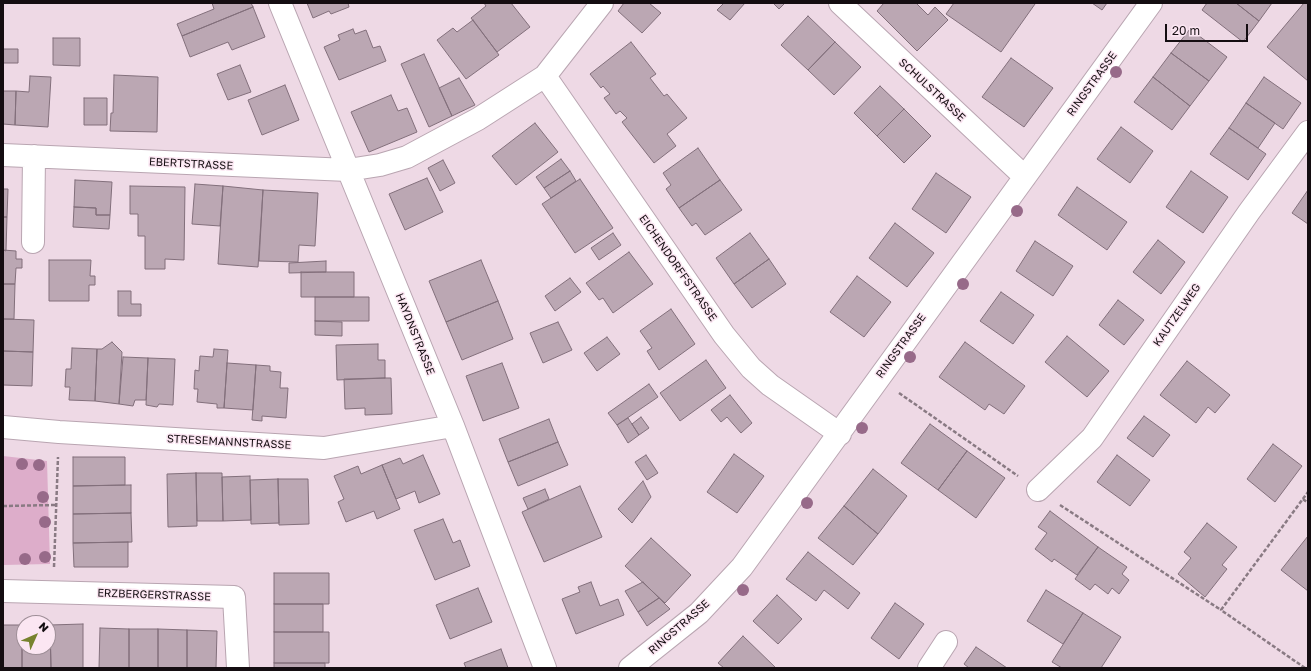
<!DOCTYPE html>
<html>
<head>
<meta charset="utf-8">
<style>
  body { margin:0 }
  #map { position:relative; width:1311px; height:671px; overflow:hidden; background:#eed9e5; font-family:"Golos Text",sans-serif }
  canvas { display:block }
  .frame { position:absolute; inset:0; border:4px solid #140d11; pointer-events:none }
  .north { position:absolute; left:16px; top:615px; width:40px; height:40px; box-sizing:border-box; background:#fbe6f2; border:1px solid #9f8f98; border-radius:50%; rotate:45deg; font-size:11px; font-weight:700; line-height:16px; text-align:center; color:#140d11 }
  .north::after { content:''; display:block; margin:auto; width:14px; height:18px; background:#77822e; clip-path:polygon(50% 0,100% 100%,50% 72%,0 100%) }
  .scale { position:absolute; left:1165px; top:24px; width:83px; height:18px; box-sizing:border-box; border:2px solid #140d11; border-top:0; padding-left:5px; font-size:12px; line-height:14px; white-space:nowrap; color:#140d11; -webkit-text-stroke:3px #fbe6f2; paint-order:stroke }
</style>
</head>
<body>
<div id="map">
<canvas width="1311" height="671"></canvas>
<div class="frame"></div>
<div class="north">N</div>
<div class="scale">20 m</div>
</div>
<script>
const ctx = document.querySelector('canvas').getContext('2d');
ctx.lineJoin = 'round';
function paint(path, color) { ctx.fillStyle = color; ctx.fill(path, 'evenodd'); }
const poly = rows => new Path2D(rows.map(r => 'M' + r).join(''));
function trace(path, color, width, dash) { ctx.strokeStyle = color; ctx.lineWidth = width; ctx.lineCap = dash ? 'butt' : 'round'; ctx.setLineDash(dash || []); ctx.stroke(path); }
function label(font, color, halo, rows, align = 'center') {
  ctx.font = font + ' "Golos Text",sans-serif'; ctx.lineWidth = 3; ctx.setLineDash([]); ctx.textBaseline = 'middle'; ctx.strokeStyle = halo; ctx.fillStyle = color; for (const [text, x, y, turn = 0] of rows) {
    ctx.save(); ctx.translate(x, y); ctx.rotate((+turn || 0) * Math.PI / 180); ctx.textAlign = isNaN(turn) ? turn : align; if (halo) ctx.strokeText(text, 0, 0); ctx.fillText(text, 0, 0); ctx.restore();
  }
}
const green = poly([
  [3,456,47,461,50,564,3,565]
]);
const building = poly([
  [212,3,251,3,253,7,182,36,177,24,214,9,212,3],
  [307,3,348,3,349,7,331,14,329,11,313,18,307,3],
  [484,3,511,3,530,27,497,52,471,18,486,6,484,3],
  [624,3,649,3,661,13,642,33,618,11,624,3],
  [724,3,745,3,730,20,717,10,724,3],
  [773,3,785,3,779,9,773,3],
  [884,3,916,3,928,15,935,7,948,20,917,51,877,11,884,3],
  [954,3,1034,3,1035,4,1001,52,946,14,954,3],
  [1092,3,1107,3,1102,10,1092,3],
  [1207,3,1236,3,1259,21,1243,42,1202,10,1207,3],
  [1236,3,1272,3,1259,21,1236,3],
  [1304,3,1308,3,1308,81,1267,47,1304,3],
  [253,7,265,37,232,50,228,42,190,57,182,36,253,7],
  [808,16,835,42,808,70,781,45,808,16],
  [473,20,499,55,466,79,437,40,453,28,457,32,473,20],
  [353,29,355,34,366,30,373,48,380,46,386,61,339,80,324,47,340,40,338,35,353,29],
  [1190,29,1227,57,1209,81,1171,53,1190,29],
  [53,38,80,38,80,66,53,65,53,38],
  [631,42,656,74,650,78,664,96,667,94,687,118,667,134,676,146,654,163,622,122,627,118,620,111,616,114,604,98,610,94,603,86,601,88,590,74,631,42],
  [835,42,861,67,834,95,808,70,835,42],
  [3,49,18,49,18,63,3,63,3,49],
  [1171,53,1209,81,1190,106,1153,77,1171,53],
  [424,54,452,116,429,127,401,64,424,54],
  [1011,58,1053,88,1024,127,982,97,1011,58],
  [240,65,251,92,228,100,217,74,240,65],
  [114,75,158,77,157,132,110,131,111,113,113,113,114,75],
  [30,76,51,77,48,127,15,125,16,91,29,92,30,76],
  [1153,77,1190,106,1172,130,1134,102,1153,77],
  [1264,77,1301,103,1283,129,1246,103,1264,77],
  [459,78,475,105,452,116,439,88,459,78],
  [285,85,299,120,262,135,248,100,285,85],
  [880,86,904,109,877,136,854,113,880,86],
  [3,91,16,91,15,125,3,124,3,91],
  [391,95,398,111,407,108,417,132,369,152,351,112,391,95],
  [84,98,107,98,107,125,84,125,84,98],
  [1246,103,1275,123,1258,148,1229,128,1246,103],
  [904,109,931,136,904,163,877,136,904,109],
  [535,123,558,152,516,185,492,156,535,123],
  [1121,127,1153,151,1130,183,1097,159,1121,127],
  [1229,128,1266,154,1248,180,1210,154,1229,128],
  [698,148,720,180,679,208,666,189,671,185,663,173,698,148],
  [561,159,570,171,544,188,536,177,561,159],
  [443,160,455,183,440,191,428,168,443,160],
  [570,171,576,181,551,198,544,188,570,171],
  [1191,171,1228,197,1203,233,1166,207,1191,171],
  [936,173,971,197,946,233,912,209,936,173],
  [427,178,443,212,405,230,389,194,427,178],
  [580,179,613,228,575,253,542,204,580,179],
  [75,180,112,182,110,215,96,215,96,208,74,207,75,180],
  [720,180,742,210,705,235,696,223,692,226,679,208,720,180],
  [195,184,223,186,220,226,192,224,195,184],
  [130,186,185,187,184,260,165,259,165,269,145,269,145,236,138,236,138,214,130,214,130,186],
  [223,186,263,190,258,267,218,264,223,186],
  [1077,187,1127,222,1107,250,1058,215,1077,187],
  [3,189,8,189,7,217,3,217,3,189],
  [263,190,318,193,315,246,299,245,298,262,259,261,263,190],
  [1308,190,1308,224,1292,213,1308,190],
  [74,207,96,208,96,215,110,215,109,229,73,227,74,207],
  [3,217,7,217,6,251,3,250,3,217],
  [895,223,934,253,907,287,869,258,895,223],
  [613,233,621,245,599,260,591,248,613,233],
  [750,233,769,259,734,284,716,258,750,233],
  [1158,240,1185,262,1161,294,1133,272,1158,240],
  [1035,241,1073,266,1053,296,1016,271,1035,241],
  [3,250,16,251,16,259,22,259,22,268,16,268,15,284,3,284,3,250],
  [629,252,653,284,613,313,603,298,599,300,586,283,629,252],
  [769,259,786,284,752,308,734,284,769,259],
  [49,260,91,260,90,276,95,276,95,285,89,285,89,301,49,301,49,260],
  [481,260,498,301,446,322,429,281,481,260],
  [326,261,326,272,289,273,289,263,326,261],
  [301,272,354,272,354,297,301,297,301,272],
  [857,276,891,302,864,337,830,312,857,276],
  [570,278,581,292,555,311,545,296,570,278],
  [3,284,15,284,14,319,3,319,3,284],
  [118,291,131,291,131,304,141,304,141,316,118,316,118,291],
  [1001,292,1034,315,1013,344,980,321,1001,292],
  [315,297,369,297,369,321,315,321,315,297],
  [1118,300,1144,320,1124,345,1099,325,1118,300],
  [498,301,513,339,462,360,446,322,498,301],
  [671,309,695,344,659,370,647,351,652,348,640,331,671,309],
  [3,319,34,320,33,352,3,351,3,319],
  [315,321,342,322,342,336,315,335,315,321],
  [558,322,572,350,543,363,530,333,558,322],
  [1067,336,1109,371,1087,397,1045,362,1067,336],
  [607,337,620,354,597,371,584,353,607,337],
  [112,342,122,352,119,404,95,401,97,349,102,349,112,342],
  [965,342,1025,386,1004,414,989,404,985,410,939,377,965,342],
  [378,344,378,360,385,360,385,378,337,380,336,345,378,344],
  [72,348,97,349,95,401,69,400,70,387,65,387,66,369,71,369,72,348],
  [214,349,228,350,224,408,217,408,217,404,197,402,198,389,194,389,195,370,199,371,200,356,213,357,214,349],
  [3,351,33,352,32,386,3,385,3,351],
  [123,357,148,358,146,400,135,400,133,406,119,404,123,357],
  [148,358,175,359,173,405,159,404,157,407,146,405,148,358],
  [706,360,726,388,680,421,660,393,706,360],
  [1187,361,1230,395,1215,413,1208,407,1196,423,1160,395,1187,361],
  [227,363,256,365,253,410,224,408,227,363],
  [502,363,519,408,483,421,466,376,502,363],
  [256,365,270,366,270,371,281,372,280,388,288,388,286,418,262,416,262,421,252,420,256,365],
  [385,378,391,378,392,414,365,415,365,408,345,409,344,379,385,378],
  [649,384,658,397,617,425,608,413,649,384],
  [730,395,752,423,741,433,727,417,721,422,711,410,730,395],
  [1144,416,1170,435,1153,457,1127,438,1144,416],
  [641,417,649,428,639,435,632,424,641,417],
  [628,418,639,435,628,443,617,425,628,418],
  [549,419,558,442,508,462,499,439,549,419],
  [930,424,967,451,938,490,901,463,930,424],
  [558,442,568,465,518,486,508,462,558,442],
  [1273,444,1302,466,1275,502,1247,479,1273,444],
  [967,451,1005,478,976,518,938,490,967,451],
  [734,454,764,476,737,513,707,492,734,454],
  [423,455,440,494,419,503,415,491,396,499,382,465,400,458,403,464,423,455],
  [646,455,658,473,647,480,635,462,646,455],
  [1117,455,1150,480,1130,506,1097,482,1117,455],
  [73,457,125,457,125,485,73,486,73,457],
  [382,465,400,509,377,519,374,511,346,522,338,502,344,499,334,476,358,466,361,474,382,465],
  [873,469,907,496,878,534,844,506,873,469],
  [196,473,197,526,168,527,167,474,196,473],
  [196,473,222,473,223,521,197,521,196,473],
  [250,476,251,520,223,521,222,477,250,476],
  [278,479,308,479,309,524,279,525,278,479],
  [278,479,279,523,251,524,250,480,278,479],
  [643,481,651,497,632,523,618,509,643,481],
  [131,485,131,513,73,514,73,486,131,485],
  [580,486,602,537,544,562,522,512,580,486],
  [545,489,549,499,528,509,523,498,545,489],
  [844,506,878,534,853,565,818,538,844,506],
  [1050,511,1098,547,1077,575,1054,559,1052,562,1035,549,1047,533,1038,527,1050,511],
  [131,513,132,542,73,543,73,514,131,513],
  [443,519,453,543,460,540,470,566,435,580,414,530,443,519],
  [1207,523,1237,547,1222,565,1227,569,1205,597,1178,574,1191,558,1184,552,1207,523],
  [1308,536,1308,591,1281,570,1308,536],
  [651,538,691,575,665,603,625,566,651,538],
  [128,542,128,567,74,567,73,543,128,542],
  [1098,547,1127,567,1122,574,1129,580,1119,594,1112,588,1108,594,1095,584,1090,590,1075,579,1098,547],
  [808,552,860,593,848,609,824,590,816,601,786,579,808,552],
  [274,573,329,573,329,604,274,604,274,573],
  [591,582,600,606,618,599,624,615,576,634,562,599,580,592,578,587,591,582],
  [643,582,659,598,638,612,625,591,643,582],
  [478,588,492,622,450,639,436,605,478,588],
  [1046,590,1083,613,1063,644,1027,621,1046,590],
  [777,595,802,619,778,644,753,621,777,595],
  [659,598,670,609,647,626,638,612,659,598],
  [895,603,924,624,899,659,871,638,895,603],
  [274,604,323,604,323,632,274,632,274,604],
  [1083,613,1121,637,1101,668,1062,668,1052,662,1083,613],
  [83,624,83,668,51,668,50,625,83,624],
  [3,625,22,625,22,668,3,668,3,625],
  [22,625,24,625,24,647,48,647,48,625,50,625,51,668,22,668,22,625],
  [100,628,129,629,129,668,99,668,100,628],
  [129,629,158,629,158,668,129,668,129,629],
  [158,629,187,630,187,668,158,668,158,629],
  [187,630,217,631,216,668,187,668,187,630],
  [274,632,329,632,329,663,274,663,274,632],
  [743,636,776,668,724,668,718,663,743,636],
  [976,647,1007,668,969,668,964,664,976,647],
  [501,649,508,668,466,668,464,663,501,649],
  [274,663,325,663,325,668,274,668,274,663]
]);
const path = poly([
  [899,393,1018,476],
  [1303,499,1308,503],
  [1060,505,1221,610],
  [3,506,56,505],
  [54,567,58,457],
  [1305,668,1221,610,1308,492]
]);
const minor = poly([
  [280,3,453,426,545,668],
  [840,3,1025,177],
  [545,76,724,335,751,368,770,385,840,434],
  [3,155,348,170,380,165,407,157,478,119,545,76,602,3],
  [33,242,34,156],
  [3,427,59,432,324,448,453,426],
  [1038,490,1092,438,1249,212,1308,132],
  [3,591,234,597,238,668],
  [630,668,699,613,742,567,1151,3],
  [929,668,946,642]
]);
const trees = [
  [1116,72],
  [1017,211],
  [963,284],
  [910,357],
  [862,428],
  [22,464],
  [39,465],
  [43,497],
  [807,503],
  [45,522],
  [45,557],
  [25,559],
  [743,590]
];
const streetNames = [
  ["RINGSTRASSE",1092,84,-54],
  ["SCHULSTRASSE",932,90,43],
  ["EBERTSTRASSE",191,164,3],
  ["EICHENDORFFSTRASSE",678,268,55],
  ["KAUTZELWEG",1177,315,-55],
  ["HAYDNSTRASSE",415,334,68],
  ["RINGSTRASSE",901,346,-54],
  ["STRESEMANNSTRASSE",229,442,3],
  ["ERZBERGERSTRASSE",154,595,2],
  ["RINGSTRASSE",679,627,-41]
];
paint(green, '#ddadca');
paint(building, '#bba7b3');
trace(building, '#826f7b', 1);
trace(minor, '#b9a5b1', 24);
trace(path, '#897a83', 2.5, [4, 2]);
trace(minor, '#fff', 22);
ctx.fillStyle = '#976a89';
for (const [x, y] of trees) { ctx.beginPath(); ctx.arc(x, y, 6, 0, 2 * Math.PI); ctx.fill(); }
label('11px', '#140d11', '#fbe6f2', streetNames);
</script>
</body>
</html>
